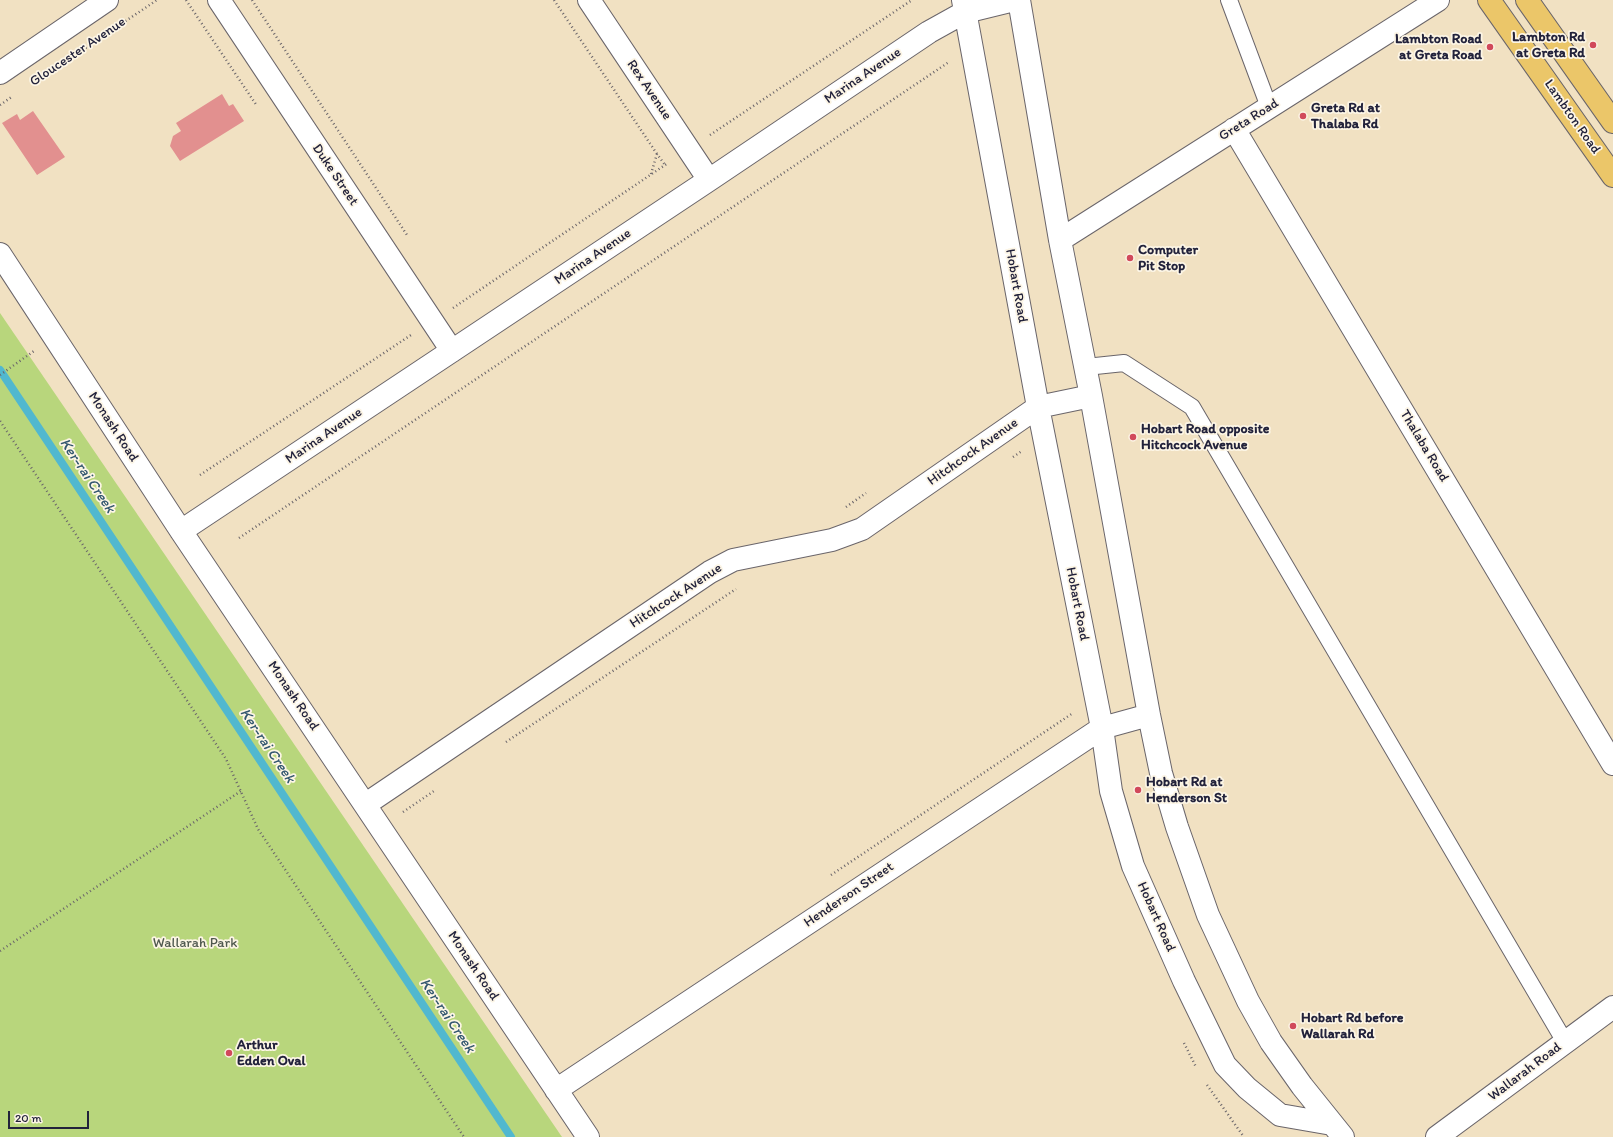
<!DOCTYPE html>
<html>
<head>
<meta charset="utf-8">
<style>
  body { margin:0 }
  #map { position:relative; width:1613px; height:1137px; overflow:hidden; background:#f1e1c2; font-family:Itim,sans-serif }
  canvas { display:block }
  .scale { position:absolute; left:8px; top:1111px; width:81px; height:18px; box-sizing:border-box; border:2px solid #22223b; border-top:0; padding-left:5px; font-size:12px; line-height:14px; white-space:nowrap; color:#22223b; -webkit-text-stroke:3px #fcf5e5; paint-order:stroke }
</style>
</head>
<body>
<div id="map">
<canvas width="1613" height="1137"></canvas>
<div class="scale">20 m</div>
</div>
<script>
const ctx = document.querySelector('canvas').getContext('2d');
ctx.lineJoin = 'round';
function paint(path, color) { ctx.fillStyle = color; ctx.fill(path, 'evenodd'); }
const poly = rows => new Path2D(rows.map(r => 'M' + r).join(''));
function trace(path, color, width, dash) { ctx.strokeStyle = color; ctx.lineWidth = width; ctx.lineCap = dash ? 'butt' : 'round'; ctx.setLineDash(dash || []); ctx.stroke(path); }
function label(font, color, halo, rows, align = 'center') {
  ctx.font = font + ' Itim,sans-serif'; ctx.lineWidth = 3.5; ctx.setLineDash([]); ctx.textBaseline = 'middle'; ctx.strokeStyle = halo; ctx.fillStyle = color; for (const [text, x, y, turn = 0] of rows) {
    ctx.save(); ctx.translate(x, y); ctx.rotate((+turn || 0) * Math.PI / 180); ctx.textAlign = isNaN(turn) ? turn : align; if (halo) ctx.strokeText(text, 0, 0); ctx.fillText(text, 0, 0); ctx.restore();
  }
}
const green = poly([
  [0,313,562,1137,0,1137]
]);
const stream = poly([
  [0,370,511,1137]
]);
const building = poly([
  [222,94,229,106,233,104,244,121,180,161,170,146,173,136,181,131,176,123],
  [33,111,65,157,37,175,2,123,17,114,20,120]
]);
const path = poly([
  [186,0,257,106],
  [252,0,407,235],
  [554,0,657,154],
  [69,59,157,0],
  [0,105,13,96],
  [710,135,912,0],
  [651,174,657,154,665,165],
  [453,308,668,163],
  [0,375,34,351],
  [0,421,226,759,258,829,464,1137],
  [1013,457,1022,451],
  [200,475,411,335],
  [846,507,866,493],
  [239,538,949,62],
  [506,742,736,589],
  [403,812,434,791],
  [831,875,1073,713],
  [0,951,241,791],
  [1184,1043,1196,1067],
  [1207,1085,1244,1137]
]);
const service = poly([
  [1229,0,1269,107],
  [1086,367,1124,363,1192,407,1565,1042]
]);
const minor = poly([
  [219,0,452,351],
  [589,0,709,180],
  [963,0,1038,407,1102,728,1111,791,1133,866,1184,981,1225,1065,1247,1088,1280,1115,1332,1124],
  [1019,0,1060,240,1091,396,1149,715,1161,773,1177,827,1208,915,1248,1001,1271,1042,1302,1086,1343,1137],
  [0,73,107,0],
  [1234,129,1613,764],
  [1060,240,1438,0],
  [0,254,181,531,588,1137],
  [181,531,709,180,929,32,965,12,1014,0],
  [366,804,710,572,733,560,832,540,862,529,1038,407,1091,396],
  [556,1090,1102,728,1149,715],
  [1437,1137,1613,1007]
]);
const primary = poly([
  [1489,0,1613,176],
  [1527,0,1613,122]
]);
const markers = [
  [1593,45,4,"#d1495b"],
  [1490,47,4,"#d1495b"],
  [1303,116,4,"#d1495b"],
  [1130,258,4,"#d1495b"],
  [1133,437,4,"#d1495b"],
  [1138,790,4,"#d1495b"],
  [1293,1026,4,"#d1495b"],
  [229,1053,4,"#d1495b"]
];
const poiNames = [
  ["Lambton Rd",1585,37,"right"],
  ["at Greta Rd",1585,53,"right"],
  ["Lambton Road",1482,39,"right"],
  ["at Greta Road",1482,55,"right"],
  ["Greta Rd at",1311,108],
  ["Thalaba Rd",1311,124],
  ["Computer",1138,250],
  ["Pit Stop",1138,266],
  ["Hobart Road opposite",1141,429],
  ["Hitchcock Avenue",1141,445],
  ["Hobart Rd at",1146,782],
  ["Henderson St",1146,798],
  ["Hobart Rd before",1301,1018],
  ["Wallarah Rd",1301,1034],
  ["Arthur",237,1045],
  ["Edden Oval",237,1061]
];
const streetNames = [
  ["Gloucester Avenue",78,52,-34],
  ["Marina Avenue",863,76,-34],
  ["Rex Avenue",649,90,56],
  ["Lambton Road",1572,117,55],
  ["Greta Road",1249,120,-32],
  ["Duke Street",335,175,56],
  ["Marina Avenue",593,257,-34],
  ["Hobart Road",1016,286,80],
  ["Monash Road",113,427,57],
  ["Marina Avenue",324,436,-34],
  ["Thalaba Road",1424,446,59],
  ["Hitchcock Avenue",973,452,-35],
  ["Hitchcock Avenue",676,596,-33],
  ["Hobart Road",1077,604,79],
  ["Monash Road",293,696,56],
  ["Henderson Street",849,895,-34],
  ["Hobart Road",1156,917,66],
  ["Monash Road",473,966,56],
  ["Wallarah Road",1525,1072,-37]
];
const parkNames = [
  ["Wallarah Park",195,943]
];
const waterNames = [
  ["Ker-rai Creek",87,476,56],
  ["Ker-rai Creek",267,746,56],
  ["Ker-rai Creek",447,1016,56]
];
paint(green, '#b8d67c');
trace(stream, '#51b8cf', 8);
paint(building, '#e2908f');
trace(service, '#6a656a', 18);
trace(minor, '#6a656a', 24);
trace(primary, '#6a656a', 24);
trace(path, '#6a656a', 2.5, [1, 3]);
trace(service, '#fff', 16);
trace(minor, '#fff', 22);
trace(primary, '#ebc669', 22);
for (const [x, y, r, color] of markers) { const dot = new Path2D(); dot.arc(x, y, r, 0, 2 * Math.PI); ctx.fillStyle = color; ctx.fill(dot); trace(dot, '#fcf5e5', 1.5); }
label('bold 14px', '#22223b', '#fcf5e5', poiNames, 'left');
label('14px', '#22223b', '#fcf5e5', streetNames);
label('14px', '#4f584e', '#fcf5e5', parkNames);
label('italic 15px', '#32566f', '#fcf5e5', waterNames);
</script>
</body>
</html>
